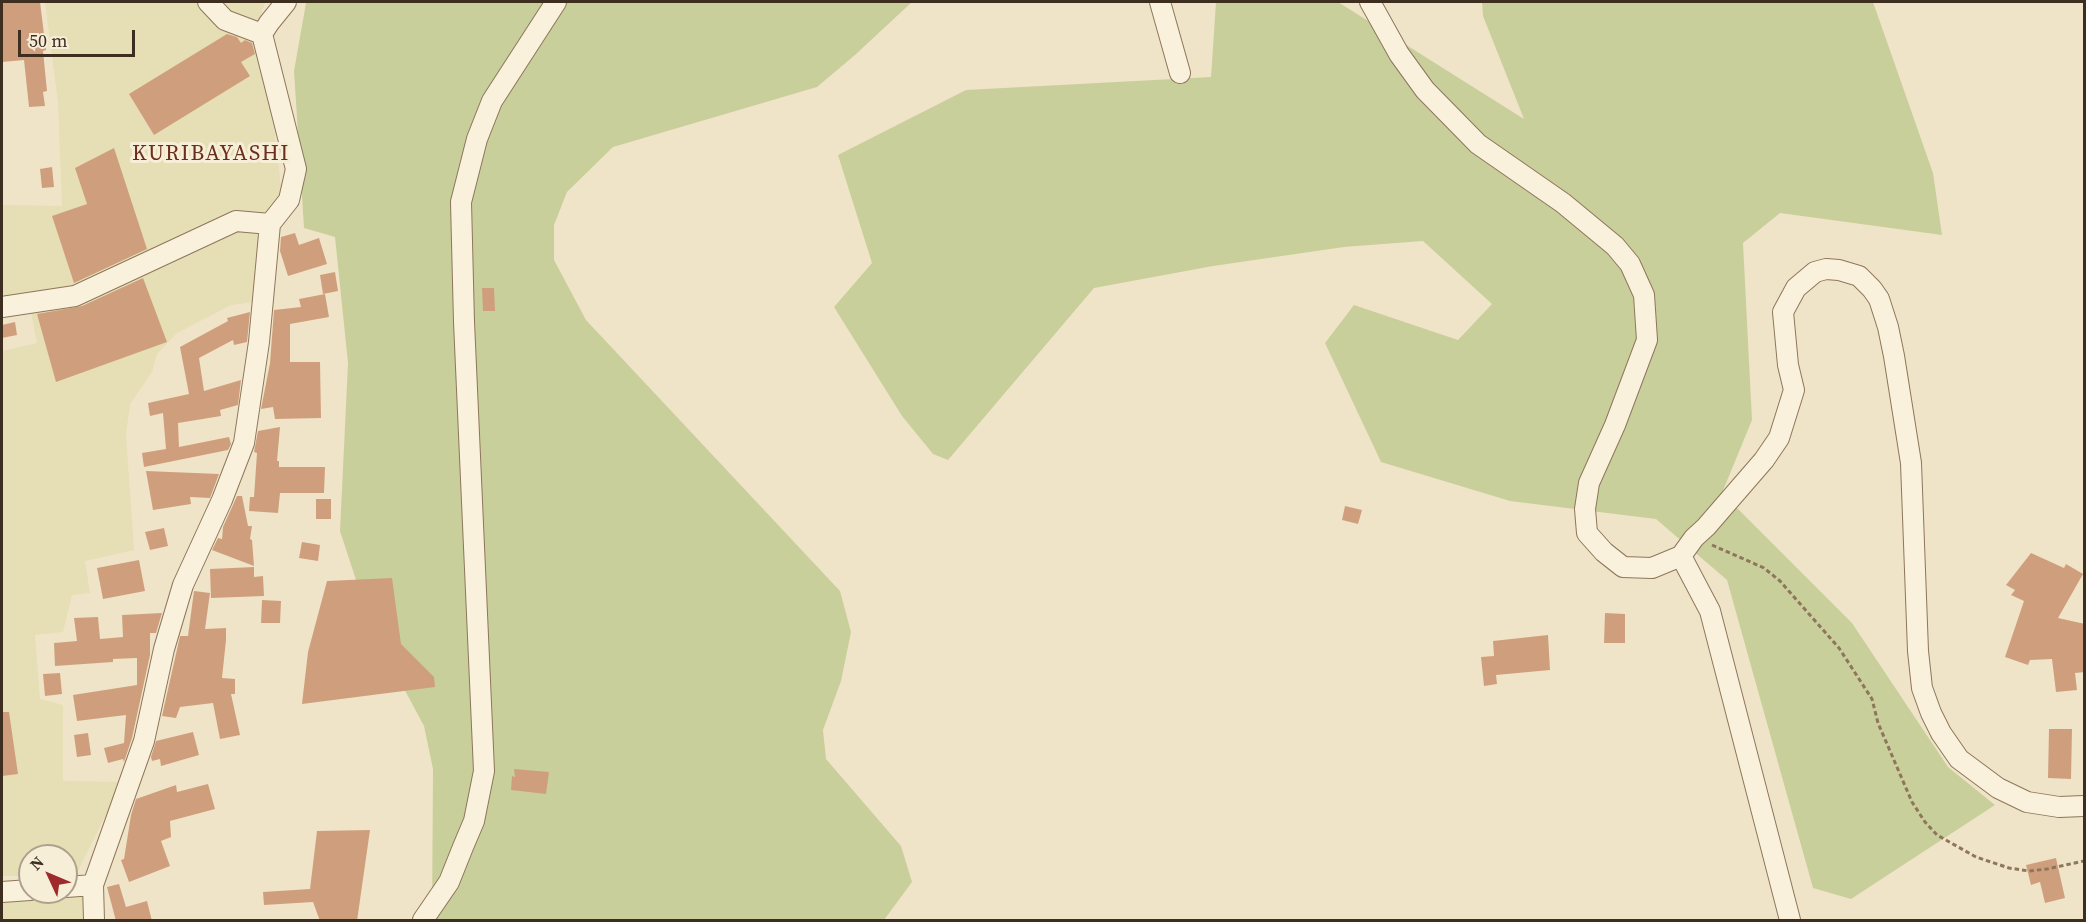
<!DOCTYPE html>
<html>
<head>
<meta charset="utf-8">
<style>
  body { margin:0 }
  #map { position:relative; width:2086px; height:922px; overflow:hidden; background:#f0e4c8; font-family:"Source Serif 4",serif }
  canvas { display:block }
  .frame { position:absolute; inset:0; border:3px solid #3d2e20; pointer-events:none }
  .north { position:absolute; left:18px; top:844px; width:60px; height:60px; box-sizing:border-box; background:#f7eed8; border:2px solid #ada18e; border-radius:50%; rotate:314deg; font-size:16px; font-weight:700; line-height:24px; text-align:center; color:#3d2e20 }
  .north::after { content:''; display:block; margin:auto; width:21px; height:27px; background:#9e2a2b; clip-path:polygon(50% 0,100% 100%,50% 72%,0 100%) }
  .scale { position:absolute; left:18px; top:30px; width:117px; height:27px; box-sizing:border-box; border:3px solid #3d2e20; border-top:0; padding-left:8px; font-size:18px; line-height:21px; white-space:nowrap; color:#3d2e20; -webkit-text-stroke:4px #f7eed8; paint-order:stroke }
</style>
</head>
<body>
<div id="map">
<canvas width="2086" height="922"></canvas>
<div class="frame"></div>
<div class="north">N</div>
<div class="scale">50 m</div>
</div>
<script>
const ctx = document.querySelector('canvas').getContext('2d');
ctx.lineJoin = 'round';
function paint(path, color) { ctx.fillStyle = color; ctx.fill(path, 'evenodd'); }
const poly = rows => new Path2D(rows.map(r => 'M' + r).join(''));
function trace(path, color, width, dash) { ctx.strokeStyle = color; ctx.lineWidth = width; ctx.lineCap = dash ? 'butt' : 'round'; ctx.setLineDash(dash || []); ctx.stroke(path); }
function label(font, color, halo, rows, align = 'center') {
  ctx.font = font + ' "Source Serif 4",serif'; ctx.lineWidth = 6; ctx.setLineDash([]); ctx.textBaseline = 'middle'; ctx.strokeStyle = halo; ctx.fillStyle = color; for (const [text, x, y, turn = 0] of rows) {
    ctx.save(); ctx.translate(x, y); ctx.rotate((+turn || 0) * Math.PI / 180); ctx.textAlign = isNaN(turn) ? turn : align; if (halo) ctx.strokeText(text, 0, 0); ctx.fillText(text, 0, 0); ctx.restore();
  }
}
const farmland = poly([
  [45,2,265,2,256,32,270,92,282,195,272,211,69,295,2,305,2,205,62,206,58,102],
  [230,226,261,234,255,302,231,305,177,333,157,354,152,372,130,404,126,435,134,550,85,561,90,593,72,595,63,632,35,635,40,699,63,705,63,781,122,782,76,875,66,875,66,856,30,856,30,876,2,876,2,351,37,343,30,307],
  [86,890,91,920,2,920,2,897]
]);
const green = poly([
  [1216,2,1338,2,1524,119,1483,16,1482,2,1873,2,1933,173,1942,235,1780,213,1743,243,1752,420,1722,493,1852,623,1948,767,1995,805,1851,899,1813,888,1727,580,1656,519,1510,501,1381,462,1325,343,1354,305,1458,340,1492,304,1423,241,1344,247,1213,266,1094,288,948,460,933,454,902,416,834,307,872,263,838,155,966,90,1211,77],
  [306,3,912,2,855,55,817,87,613,147,567,192,554,225,554,260,586,320,840,591,851,632,841,681,823,730,826,759,901,846,912,882,884,920,432,920,433,769,424,726,372,629,340,531,348,363,335,237,304,228,294,71]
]);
const building = poly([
  [2,2,40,2,46,50,43,51,47,91,43,92,45,106,29,107,24,60,2,62],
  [227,34,237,37,241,43,245,40,252,43,255,54,241,62,250,76,154,135,129,94],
  [114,148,147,249,74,283,52,216,87,204,75,168],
  [52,167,54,187,42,188,40,169],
  [295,233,299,245,319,238,327,264,288,276,280,251,281,237],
  [335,272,338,291,323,294,320,275],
  [143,278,167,342,56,382,37,314,82,306],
  [482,288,494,288,495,311,483,311],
  [325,294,329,317,290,324,290,362,320,362,321,418,275,419,273,407,261,409,270,363,274,310,301,307,299,299],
  [250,312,247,342,234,345,233,340,199,358,204,391,241,380,238,405,220,410,221,416,178,423,179,447,229,437,231,444,228,450,144,467,142,453,166,449,163,413,150,416,148,403,189,394,180,347,228,321,227,318],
  [15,322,17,335,2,338,2,325],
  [280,427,277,461,279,461,279,467,325,467,324,493,280,493,278,513,249,511,250,497,254,497,257,453,254,452,258,431],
  [146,471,219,474,210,498,190,497,191,504,153,510],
  [237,496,242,496,248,526,252,526,250,539,252,540,254,566,212,550,218,538,222,539,223,527],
  [316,499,331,499,331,519,316,519],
  [1345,506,1362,510,1358,524,1342,520],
  [164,528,168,546,150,550,145,532],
  [302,542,320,545,318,561,299,558],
  [2031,553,2064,568,2066,564,2083,574,2058,618,2085,624,2085,672,2075,673,2077,690,2056,692,2052,659,2030,660,2028,665,2005,657,2024,601,2011,595,2015,590,2006,585],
  [139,560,145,591,103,599,97,568],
  [254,567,254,577,263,576,264,596,211,598,210,569],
  [392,578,401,644,434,677,435,687,302,704,308,652,327,581],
  [194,591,210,593,205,629,226,628,226,640,222,678,235,679,235,694,231,694,240,735,220,739,213,703,180,707,176,718,162,716,180,636,188,636],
  [262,600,281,601,280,623,261,623],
  [162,613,156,633,150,633,150,655,132,738,124,762,123,759,108,763,104,748,124,743,126,715,77,721,73,695,137,685,137,658,113,659,113,662,55,666,54,643,77,641,74,618,98,617,100,639,123,637,122,615],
  [1605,613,1625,614,1625,643,1604,643],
  [1548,635,1550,670,1496,675,1497,684,1484,686,1481,657,1494,656,1493,641],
  [60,673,62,694,45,696,43,674],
  [2,712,9,712,18,774,2,776],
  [2049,729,2072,729,2071,779,2048,778],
  [193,732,199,755,161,766,160,759,152,761,151,757,156,741],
  [88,733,91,755,77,757,74,735],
  [514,769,549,772,546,794,511,790,512,776,515,777],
  [208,784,215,809,170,821,171,837,161,841,170,866,129,882,121,860,124,859,131,815,136,799,176,785,177,792],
  [370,830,357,921,320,921,313,902,264,905,263,892,310,889,317,831],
  [2056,858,2065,898,2045,903,2040,882,2031,885,2026,865],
  [119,884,126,907,147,901,152,921,116,921,107,887]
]);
const path = poly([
  [1712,545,1764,568,1780,581,1839,648,1872,699,1878,723,1912,802,1925,822,1937,835,1976,857,2009,868,2029,871,2047,869,2084,861]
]);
const minor = poly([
  [208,2,225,20,262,34],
  [1160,2,1180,73],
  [1370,2,1399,54,1425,90,1478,144,1563,203,1615,246,1630,264,1644,295,1647,340,1615,425,1589,483,1585,509,1587,533,1604,552,1623,567,1652,568,1681,556,1694,538,1706,527,1764,460,1779,438,1794,390,1788,365,1783,312,1796,288,1815,272,1826,269,1839,270,1859,276,1872,289,1879,299,1888,327,1894,356,1911,463,1918,651,1922,688,1931,713,1941,733,1959,759,1998,788,2027,802,2059,807,2084,806],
  [2,307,75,296,236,221,270,224],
  [1681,556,1710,611,1790,920],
  [66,887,93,885],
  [2,892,30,890],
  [94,920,93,885,144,741,164,649,183,585,222,500,244,443,259,342,270,224,289,200,296,169,262,34,269,23,286,2],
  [423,920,449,882,463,847,474,821,484,771,464,322,461,202,477,139,492,101,556,2]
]);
const quarterNames = [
  ["KURIBAYASHI",211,154]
];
paint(farmland, '#e6deb5');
paint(green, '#c9cf9b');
paint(building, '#cf9f7d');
trace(minor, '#8d765c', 22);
trace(path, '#8d765c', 3, [4.5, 3]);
trace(minor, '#faf1dc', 20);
ctx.letterSpacing = '1.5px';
label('22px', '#6b2e1e', '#f7eed8', quarterNames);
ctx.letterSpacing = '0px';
</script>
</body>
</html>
